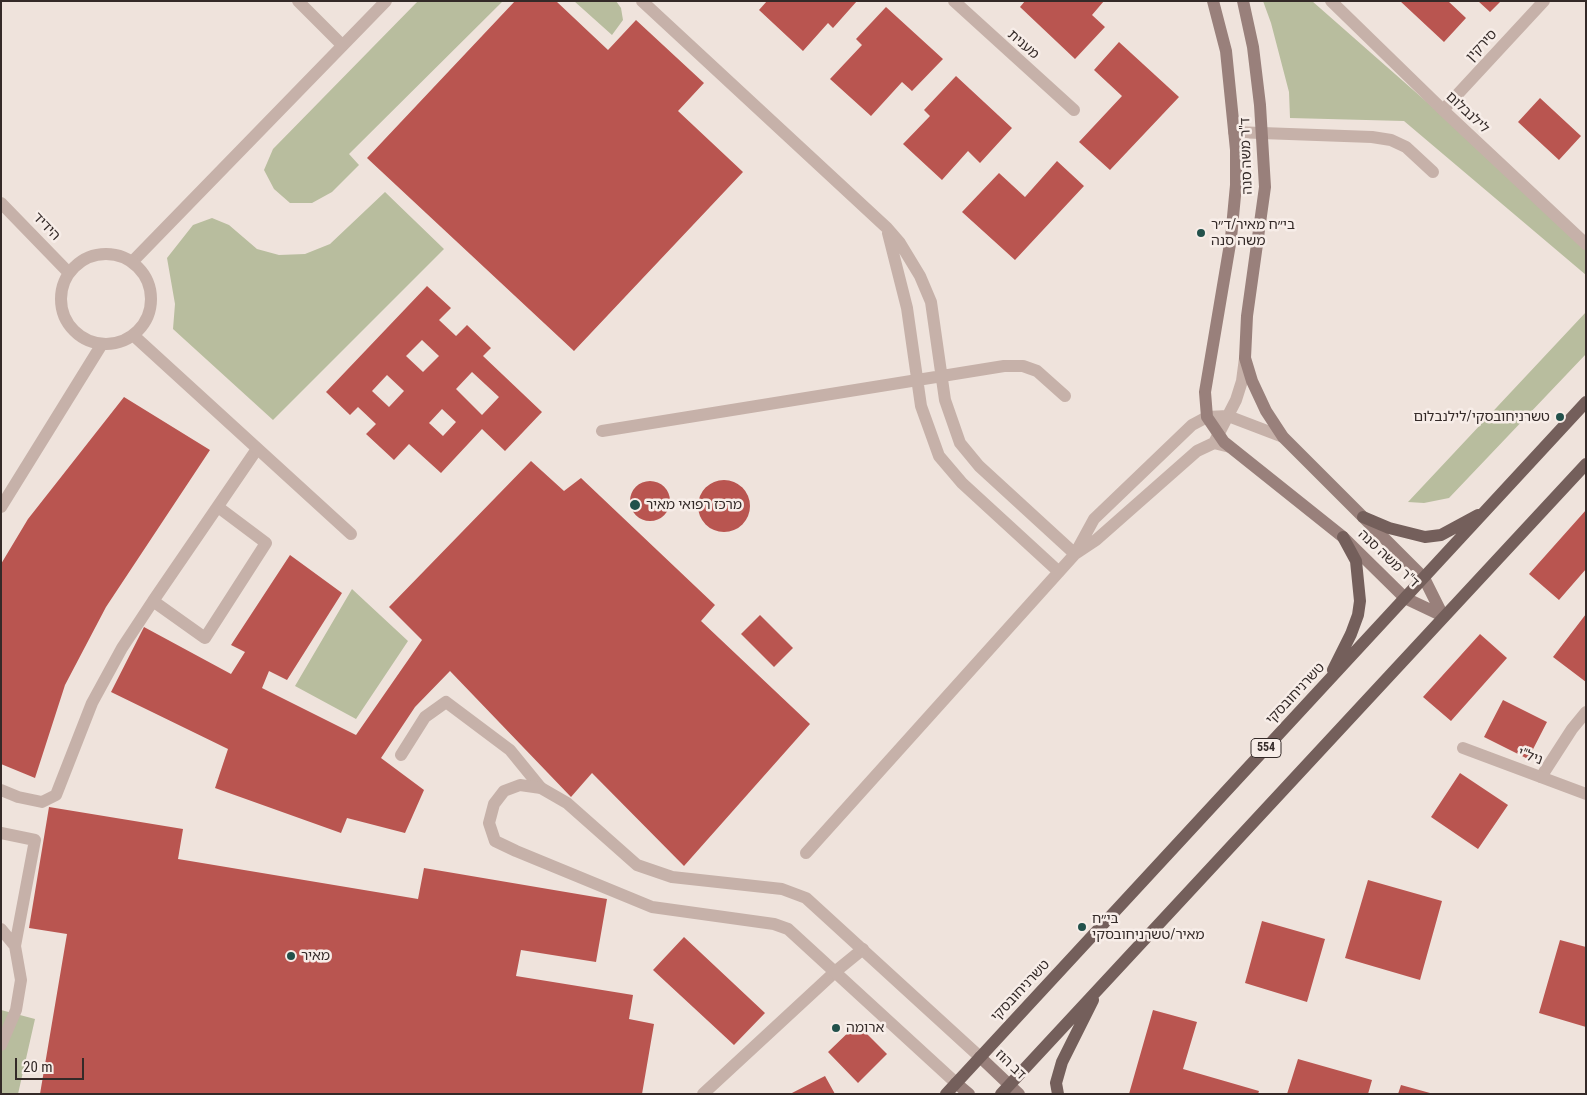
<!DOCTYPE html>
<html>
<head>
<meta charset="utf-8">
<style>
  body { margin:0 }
  #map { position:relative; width:1587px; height:1095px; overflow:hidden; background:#efe3dc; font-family:"Roboto Condensed",sans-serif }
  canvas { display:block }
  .frame { position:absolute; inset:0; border:2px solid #342a28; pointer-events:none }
  .scale { position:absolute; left:15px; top:1058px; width:69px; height:22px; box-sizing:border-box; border:2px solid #342a28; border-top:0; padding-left:6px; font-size:15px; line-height:18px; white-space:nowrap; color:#342a28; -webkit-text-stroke:4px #f7ede8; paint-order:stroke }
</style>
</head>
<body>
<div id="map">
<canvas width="1587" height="1095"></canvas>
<div class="frame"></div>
<div class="scale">20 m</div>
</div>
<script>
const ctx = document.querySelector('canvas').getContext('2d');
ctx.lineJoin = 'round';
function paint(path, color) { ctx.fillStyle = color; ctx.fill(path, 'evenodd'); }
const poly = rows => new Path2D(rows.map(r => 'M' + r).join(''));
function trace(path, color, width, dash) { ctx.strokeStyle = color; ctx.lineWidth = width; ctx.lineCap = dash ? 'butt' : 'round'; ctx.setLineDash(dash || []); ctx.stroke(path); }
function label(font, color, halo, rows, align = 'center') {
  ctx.font = font + ' "Roboto Condensed","Noto Sans Hebrew",sans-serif'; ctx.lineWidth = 5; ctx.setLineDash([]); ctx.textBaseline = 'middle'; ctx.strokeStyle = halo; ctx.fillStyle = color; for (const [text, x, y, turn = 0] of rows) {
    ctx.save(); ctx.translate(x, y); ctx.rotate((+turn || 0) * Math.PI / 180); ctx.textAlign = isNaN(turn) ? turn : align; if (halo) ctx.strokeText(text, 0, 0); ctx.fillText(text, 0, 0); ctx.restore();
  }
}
const green = poly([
  [418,1,503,1,349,154,359,165,332,192,312,203,290,203,274,189,264,170,273,149],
  [574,1,616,1,621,8,623,20,612,35],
  [1263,1,1312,1,1586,242,1586,275,1404,121,1290,118,1289,92,1271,23],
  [385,192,444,249,273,420,173,329,175,304,167,258,193,225,212,218,229,225,257,249,279,255,305,254,330,244],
  [1586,312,1586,354,1449,498,1424,503,1408,502],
  [352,589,408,641,356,719,295,686],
  [1,1010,35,1019,18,1094,1,1094]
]);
const building = poly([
  [515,1,556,1,608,50,636,20,704,83,678,111,743,172,574,351,367,158],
  [767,1,857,1,833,28,828,23,803,51,759,10],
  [1025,1,1104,1,1092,15,1105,27,1075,59,1020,7],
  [1400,1,1448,1,1466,18,1444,42],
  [1478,1,1501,1,1490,12],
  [886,7,943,59,912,91,902,82,871,116,830,79,862,45,856,39],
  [1119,42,1179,97,1110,170,1079,142,1122,96,1094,70],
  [956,76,1012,128,980,163,968,151,942,180,903,144,930,116,924,110],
  [1540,98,1581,136,1559,160,1518,122],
  [1057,161,1084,186,1015,260,962,212,999,173,1025,197],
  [427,286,451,308,439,320,456,336,467,325,491,348,483,356,542,412,505,451,482,429,441,473,409,444,394,460,366,434,376,424,358,407,350,415,326,392],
  [422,340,439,356,423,372,406,356],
  [472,372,499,397,482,415,456,389],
  [387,375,404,391,389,407,372,391],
  [442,409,456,422,443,436,429,423],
  [124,397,210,450,106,607,65,685,35,778,1,764,1,564,28,519],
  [531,461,564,491,581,478,715,605,701,621,810,724,684,866,592,773,571,797,450,671,415,707,381,758,424,790,405,833,347,818,341,833,215,788,228,749,111,692,144,627,231,674,245,652,231,645,290,555,342,593,287,680,269,671,262,688,356,735,422,640,389,607],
  '698 506a26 26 0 1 1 52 0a26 26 0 1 1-52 0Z',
  '630 501a20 20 0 1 1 40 0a20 20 0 1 1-40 0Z',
  [1586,510,1586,569,1559,600,1529,574],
  [1586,614,1586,682,1553,657],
  [760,615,793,648,774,667,741,634],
  [1480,634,1507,658,1451,721,1423,697],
  [1503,700,1547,722,1528,759,1484,737],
  [1460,773,1508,805,1478,849,1431,817],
  [49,807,183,829,178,859,418,899,424,868,607,899,596,962,521,950,516,976,633,995,629,1019,654,1024,642,1094,40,1094,67,934,29,928],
  [1368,880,1442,901,1420,980,1345,958],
  [1262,921,1325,939,1307,1002,1245,983],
  [684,937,765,1013,734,1045,653,970],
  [1560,940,1586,947,1586,1027,1539,1013],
  [1153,1010,1197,1022,1183,1069,1259,1091,1258,1094,1129,1094],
  [857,1024,887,1054,858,1083,828,1052],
  [1298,1059,1372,1080,1368,1094,1287,1094],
  [825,1076,835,1094,790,1094],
  [1401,1085,1430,1093,1430,1094,1398,1094]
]);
const lane = poly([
  [298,1,342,45],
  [642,1,887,228,900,243,920,276,931,302,945,400,960,443,979,466,1075,554],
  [1234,132,1372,137,1391,140,1406,147,1433,172],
  [888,233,907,308,921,406,939,456,962,483,1059,572],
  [132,262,386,1],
  [602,431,1004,366,1023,366,1037,371,1065,396],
  [1215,441,1236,400,1242,381,1245,358],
  [1,507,102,344],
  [218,507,266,543,205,638,153,601,257,449],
  [1076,552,1094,519,1192,425,1207,417,1228,416,1283,437],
  [401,755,425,717,446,702,510,750,541,788],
  [1541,777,1572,729,1586,712],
  [1,790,18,797,42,802,56,795,92,703,122,648,153,601],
  [1,833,35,840,15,946],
  [806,853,1075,554,1096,540,1197,451,1214,443,1230,447],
  [1,929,15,946,21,980,16,1010,1,1045],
  [703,1094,836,971,863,949]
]);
const street = poly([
  [954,1,1074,110],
  [1331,1,1443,110,1586,244],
  [1443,110,1544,1],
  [1,203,69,273],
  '61 299a45 45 0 1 1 90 0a45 45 0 1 1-90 0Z',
  [133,335,351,534],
  [1463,748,1586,794],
  [956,1083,788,929,774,924,652,907,516,851,495,841,489,823,494,804,504,791,520,785,541,788,567,803,637,865,672,877,782,889,806,898,980,1057]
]);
const secondary = poly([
  [1213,1,1226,51,1236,150,1236,185,1231,238,1205,392,1207,417,1224,442,1343,537,1405,598,1443,616],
  [1243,1,1253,47,1260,105,1265,187,1247,316,1245,358,1252,381,1266,411,1283,437,1424,578,1443,616],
  [980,1057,1019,1094],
  [956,1083,969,1094]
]);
const primary = poly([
  [1363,517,1389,528,1425,537,1441,535,1478,515],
  [1333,670,1351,634,1358,615,1360,601,1356,561,1343,537],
  [946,1094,1586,402],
  [1001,1094,1586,464],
  [1058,1094,1056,1083,1062,1062,1093,1000]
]);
const markers = [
  [1201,233,5,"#22514b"],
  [1560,417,5,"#22514b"],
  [635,505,6,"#22514b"],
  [1082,927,5,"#22514b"],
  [291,956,5,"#22514b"],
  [836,1028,5,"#22514b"]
];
const shields = [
  [1266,748,30]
];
const shieldNames = [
  ["554",1266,748]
];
const streetNames = [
  ["מענית",1023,45,41],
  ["סירקין",1482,46,-47],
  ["לילנבלום",1467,113,43],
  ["ד\"ר משה סנה",1247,156,-92],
  ["הידיד",46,227,46],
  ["ד\"ר משה סנה",1388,559,43],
  ["טשרניחובסקי",1296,694,-47],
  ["ניל\"י",1530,757,20],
  ["טשרניחובסקי",1021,991,-47],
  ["דב הוז",1010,1065,44]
];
const poiNames = [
  ["בי״ח מאיר/ד״ר",1211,225],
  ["משה סנה",1211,241],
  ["טשרניחובסקי/לילנבלום",1550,417,"right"],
  ["מרכז רפואי מאיר",646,505],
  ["בי״ח",1092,919],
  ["מאיר/טשרניחובסקי",1092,935],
  ["מאיר",301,956],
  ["ארומה",846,1028]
];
paint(green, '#b8bd9e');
paint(building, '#b95550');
trace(lane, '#c6b1a9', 12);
trace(street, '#c6b1a9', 12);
trace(secondary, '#99807b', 12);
trace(primary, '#745f5b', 12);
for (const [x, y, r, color] of markers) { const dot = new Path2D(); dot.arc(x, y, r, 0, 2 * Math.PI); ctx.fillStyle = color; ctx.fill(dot); trace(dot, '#f7ede8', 2); }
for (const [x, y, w] of shields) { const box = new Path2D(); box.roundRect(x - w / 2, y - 9.5, w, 19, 4); ctx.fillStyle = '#f7ede8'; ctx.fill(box); trace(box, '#342a28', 1); }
label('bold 12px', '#342a28', null, shieldNames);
label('14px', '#342a28', '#f7ede8', streetNames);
label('14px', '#342a28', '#f7ede8', poiNames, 'left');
</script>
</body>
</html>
